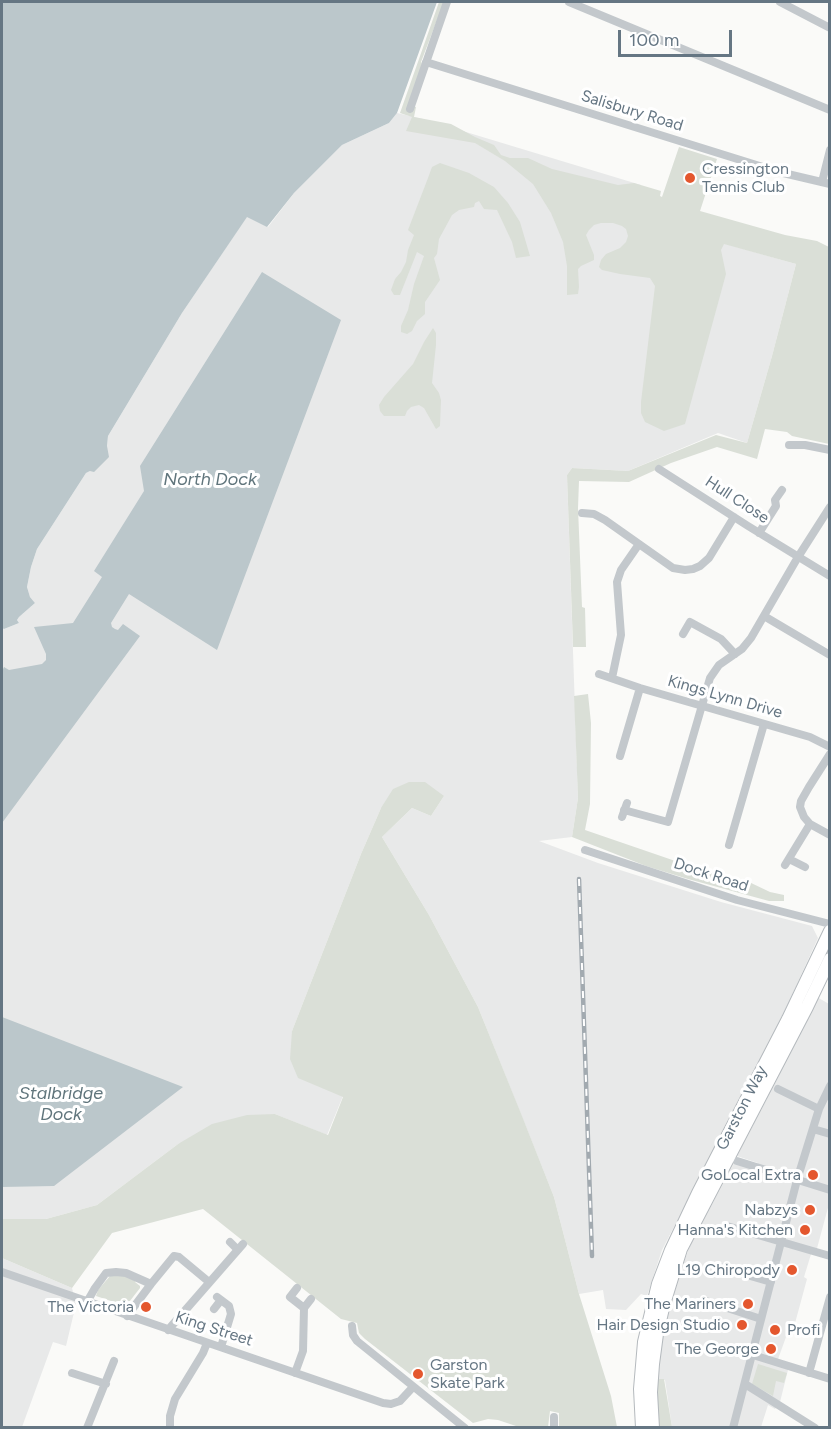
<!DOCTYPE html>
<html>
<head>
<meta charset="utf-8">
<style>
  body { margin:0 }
  #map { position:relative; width:831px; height:1429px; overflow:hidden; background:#fafaf8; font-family:Figtree,sans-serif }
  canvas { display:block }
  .frame { position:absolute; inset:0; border:3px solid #657683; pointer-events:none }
  .scale { position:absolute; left:618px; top:30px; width:114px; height:27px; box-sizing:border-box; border:3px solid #657683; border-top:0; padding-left:8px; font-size:18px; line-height:21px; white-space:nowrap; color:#657683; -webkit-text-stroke:4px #fff; paint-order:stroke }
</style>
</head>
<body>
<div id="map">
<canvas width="831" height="1429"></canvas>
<div class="frame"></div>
<div class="scale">100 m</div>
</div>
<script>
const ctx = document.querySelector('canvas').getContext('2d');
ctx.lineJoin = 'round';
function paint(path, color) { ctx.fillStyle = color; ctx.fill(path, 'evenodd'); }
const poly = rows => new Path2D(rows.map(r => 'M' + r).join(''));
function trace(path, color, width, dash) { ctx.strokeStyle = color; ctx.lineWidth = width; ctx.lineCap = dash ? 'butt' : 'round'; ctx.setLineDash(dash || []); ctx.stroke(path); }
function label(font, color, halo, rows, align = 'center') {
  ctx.font = font + ' Figtree,sans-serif'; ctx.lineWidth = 6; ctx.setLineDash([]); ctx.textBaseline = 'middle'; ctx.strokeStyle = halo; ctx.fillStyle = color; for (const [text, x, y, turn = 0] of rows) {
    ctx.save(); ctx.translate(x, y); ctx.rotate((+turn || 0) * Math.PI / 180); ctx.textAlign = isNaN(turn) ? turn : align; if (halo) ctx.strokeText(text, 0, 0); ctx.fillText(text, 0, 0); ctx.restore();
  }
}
const built = poly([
  [397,113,423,119,641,185,632,217,796,264,772,356,747,443,718,433,628,471,572,468,567,475,578,798,572,837,539,841,598,863,721,902,812,926,818,938,776,1030,662,1250,647,1296,641,1294,626,1310,606,1309,603,1290,579,1294,554,1197,478,1007,429,915,382,837,412,808,431,816,444,796,381,808,361,854,292,1031,343,1096,327,1135,275,1114,178,1144,97,1205,46,1219,2,1219,2,628,4,629,19,623,17,620,19,617,35,603,30,597,27,587,31,567,37,549,86,473,90,471,107,446,108,436,182,313,247,216,268,227,294,193,342,145,389,123],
  [817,997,829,1004,829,1204,816,1252,812,1251,804,1277,807,1279,791,1338,786,1337,777,1362,789,1366,780,1402,775,1409,768,1405,761,1427,672,1427,665,1380,658,1379,658,1363,669,1307,683,1265,689,1248,734,1163,757,1170,758,1163,737,1156,776,1081],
  [2,1258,72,1288,76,1304,66,1346,53,1342,22,1427,2,1427]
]);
const green = poly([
  [439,2,444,2,421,62,422,63,413,106,416,107,414,117,451,124,475,137,494,145,501,155,510,158,528,158,552,169,618,185,634,183,661,191,660,196,662,197,679,147,717,159,700,211,785,235,817,241,829,247,829,444,792,436,787,432,765,429,757,459,717,447,671,463,629,482,579,481,578,508,582,607,585,608,586,647,573,647,567,475,572,468,628,471,716,435,747,443,772,356,796,264,724,244,721,250,726,274,685,424,664,431,645,422,641,413,641,402,655,286,650,278,620,274,602,270,599,267,601,260,606,254,620,248,626,242,628,236,626,229,622,226,613,223,601,223,594,225,589,230,586,235,594,255,594,260,581,266,578,269,579,287,578,294,567,295,567,266,563,242,551,213,533,184,505,161,475,143,406,131,412,117,400,113],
  [440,163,469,173,494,187,508,203,520,222,530,256,516,258,512,242,497,210,484,209,479,201,475,203,474,207,459,210,452,215,439,239,437,254,434,258,440,280,425,302,425,314,417,321,412,331,407,334,401,332,401,326,408,310,414,284,424,256,417,252,400,295,394,295,391,290,395,279,401,272,406,262,408,250,414,235,408,230,428,178,432,167],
  [433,328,436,333,436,345,432,383,439,393,441,400,440,426,436,429,424,408,419,405,411,407,407,411,405,416,384,416,380,411,379,405,384,397,413,364,424,342],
  [588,694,591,723,590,804,585,830,687,865,749,882,770,892,784,895,784,901,769,901,688,879,646,866,572,837,578,798,574,696],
  [409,782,425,782,444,796,431,816,412,808,382,837,429,915,478,1007,522,1116,554,1197,579,1294,611,1396,617,1427,559,1427,559,1413,550,1411,548,1427,519,1427,498,1420,488,1419,473,1423,365,1339,359,1333,357,1323,341,1319,203,1209,112,1233,72,1288,2,1258,2,1219,46,1219,97,1205,178,1144,212,1124,247,1115,275,1114,328,1135,343,1097,298,1078,290,1059,292,1031,361,854,381,808,393,789],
  [110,1276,124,1276,136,1280,135,1282,140,1286,140,1288,126,1306,96,1296,98,1290],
  [758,1364,787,1373,784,1383,776,1381,773,1396,752,1384],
  [658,1379,664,1379,672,1427,659,1427,657,1403]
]);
const water = poly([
  [2,2,437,2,397,113,389,123,342,145,294,193,267,227,247,217,182,313,108,436,107,446,109,457,94,472,90,471,86,473,37,549,31,567,27,587,30,597,35,603,19,617,17,620,19,623,4,629,2,628],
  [262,272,341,320,217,650,129,594,111,623,112,627,115,629,118,630,123,624,140,636,2,823,2,671,4,667,9,670,42,664,46,660,46,654,34,627,73,623,102,577,94,571,144,491,140,466],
  [2,1017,183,1087,54,1186,2,1187]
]);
const minor = poly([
  [569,2,830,110],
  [780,2,830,28],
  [426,62,779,172,830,184],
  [410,109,447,2],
  [822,182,830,150],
  [789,445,805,445,830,450],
  [659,469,748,526,830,576],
  [582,513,594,514,605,520,673,568,685,570,693,569,700,566,709,558,734,517],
  [759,533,776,506,775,500,782,490],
  [764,616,830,655],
  [683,634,690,622,721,639,735,654],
  [599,674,640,688,810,737,830,747],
  [612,678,621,635,617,582,621,570,639,544],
  [830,754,809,787,801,801,800,807,804,817,810,824,830,835],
  [620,756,640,688],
  [624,810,668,822,710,678,719,665,742,649,751,638,798,557,830,507],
  [622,817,627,803],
  [729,845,764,724],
  [585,850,737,900,830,924],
  [789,859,805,867],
  [785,865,810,824],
  [778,1089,819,1109],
  [813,1129,830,1134],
  [737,1161,830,1190],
  [727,1226,830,1256],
  [230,1242,238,1250],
  [716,1266,771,1282],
  [2,1272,383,1403,391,1404,400,1401,413,1387],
  [217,1297,229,1306,231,1314,221,1347],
  [706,1301,761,1319],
  [87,1302,95,1288,106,1273,116,1272,126,1273,151,1284],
  [304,1308,311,1299],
  [214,1309,221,1300],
  [127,1316,151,1284,174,1256,179,1257,209,1282],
  [352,1326,353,1335,357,1341,465,1428],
  [168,1330,243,1244],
  [753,1355,830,1379],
  [72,1373,106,1384],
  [295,1373,303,1351,304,1308,290,1297,297,1288],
  [809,1373,830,1297],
  [745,1384,815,1428],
  [87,1428,114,1361],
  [170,1428,170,1416,175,1399,203,1353,207,1343],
  [554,1428,554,1417],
  [733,1428,797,1180,819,1109,830,1086]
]);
const highway = poly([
  [642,1428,640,1389,644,1342,658,1284,671,1250,698,1193,788,1019,830,931],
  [653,1428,651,1392,653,1364,657,1334,664,1304,681,1249,807,1007,830,959]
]);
const rail = poly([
  [579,879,592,1256]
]);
const markers = [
  [690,178,6,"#e4572e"],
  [813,1175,6,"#e4572e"],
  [810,1210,6,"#e4572e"],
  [805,1230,6,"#e4572e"],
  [792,1270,6,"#e4572e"],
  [748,1304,6,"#e4572e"],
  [146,1307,6,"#e4572e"],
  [742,1325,6,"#e4572e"],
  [775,1330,6,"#e4572e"],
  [771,1349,6,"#e4572e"],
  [418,1374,6,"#e4572e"]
];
const streetNames = [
  ["Salisbury Road",632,111,17],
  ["Hull Close",737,500,33],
  ["Kings Lynn Drive",725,697,16],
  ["Dock Road",711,875,18],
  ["Garston Way",742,1108,-63],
  ["King Street",214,1329,18]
];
const poiNames = [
  ["Cressington",702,169,"left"],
  ["Tennis Club",702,187,"left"],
  ["GoLocal Extra",801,1175],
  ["Nabzys",798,1210],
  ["Hanna's Kitchen",793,1230],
  ["L19 Chiropody",780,1270],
  ["The Mariners",736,1304],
  ["The Victoria",134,1307],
  ["Hair Design Studio",730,1325],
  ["Profi",787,1330,"left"],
  ["The George",759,1349],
  ["Garston",430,1365,"left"],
  ["Skate Park",430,1383,"left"]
];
const waterNames = [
  ["North Dock",210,480],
  ["Stalbridge",61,1094],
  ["Dock",61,1115]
];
paint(built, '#e8e9e9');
paint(green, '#dadfd7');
paint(water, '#bbc7cb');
trace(highway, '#b4b9bd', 14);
trace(minor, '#c3c8cc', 8);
trace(highway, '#fff', 12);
trace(rail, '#a2aab0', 4.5);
trace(rail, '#fff', 2, [7]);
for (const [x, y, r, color] of markers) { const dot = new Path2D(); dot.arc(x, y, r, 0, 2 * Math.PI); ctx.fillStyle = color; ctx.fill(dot); trace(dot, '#fff', 2); }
label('16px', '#657683', '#fff', streetNames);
label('16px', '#657683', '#fff', poiNames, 'right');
label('italic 18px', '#60757c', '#fff', waterNames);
</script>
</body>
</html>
